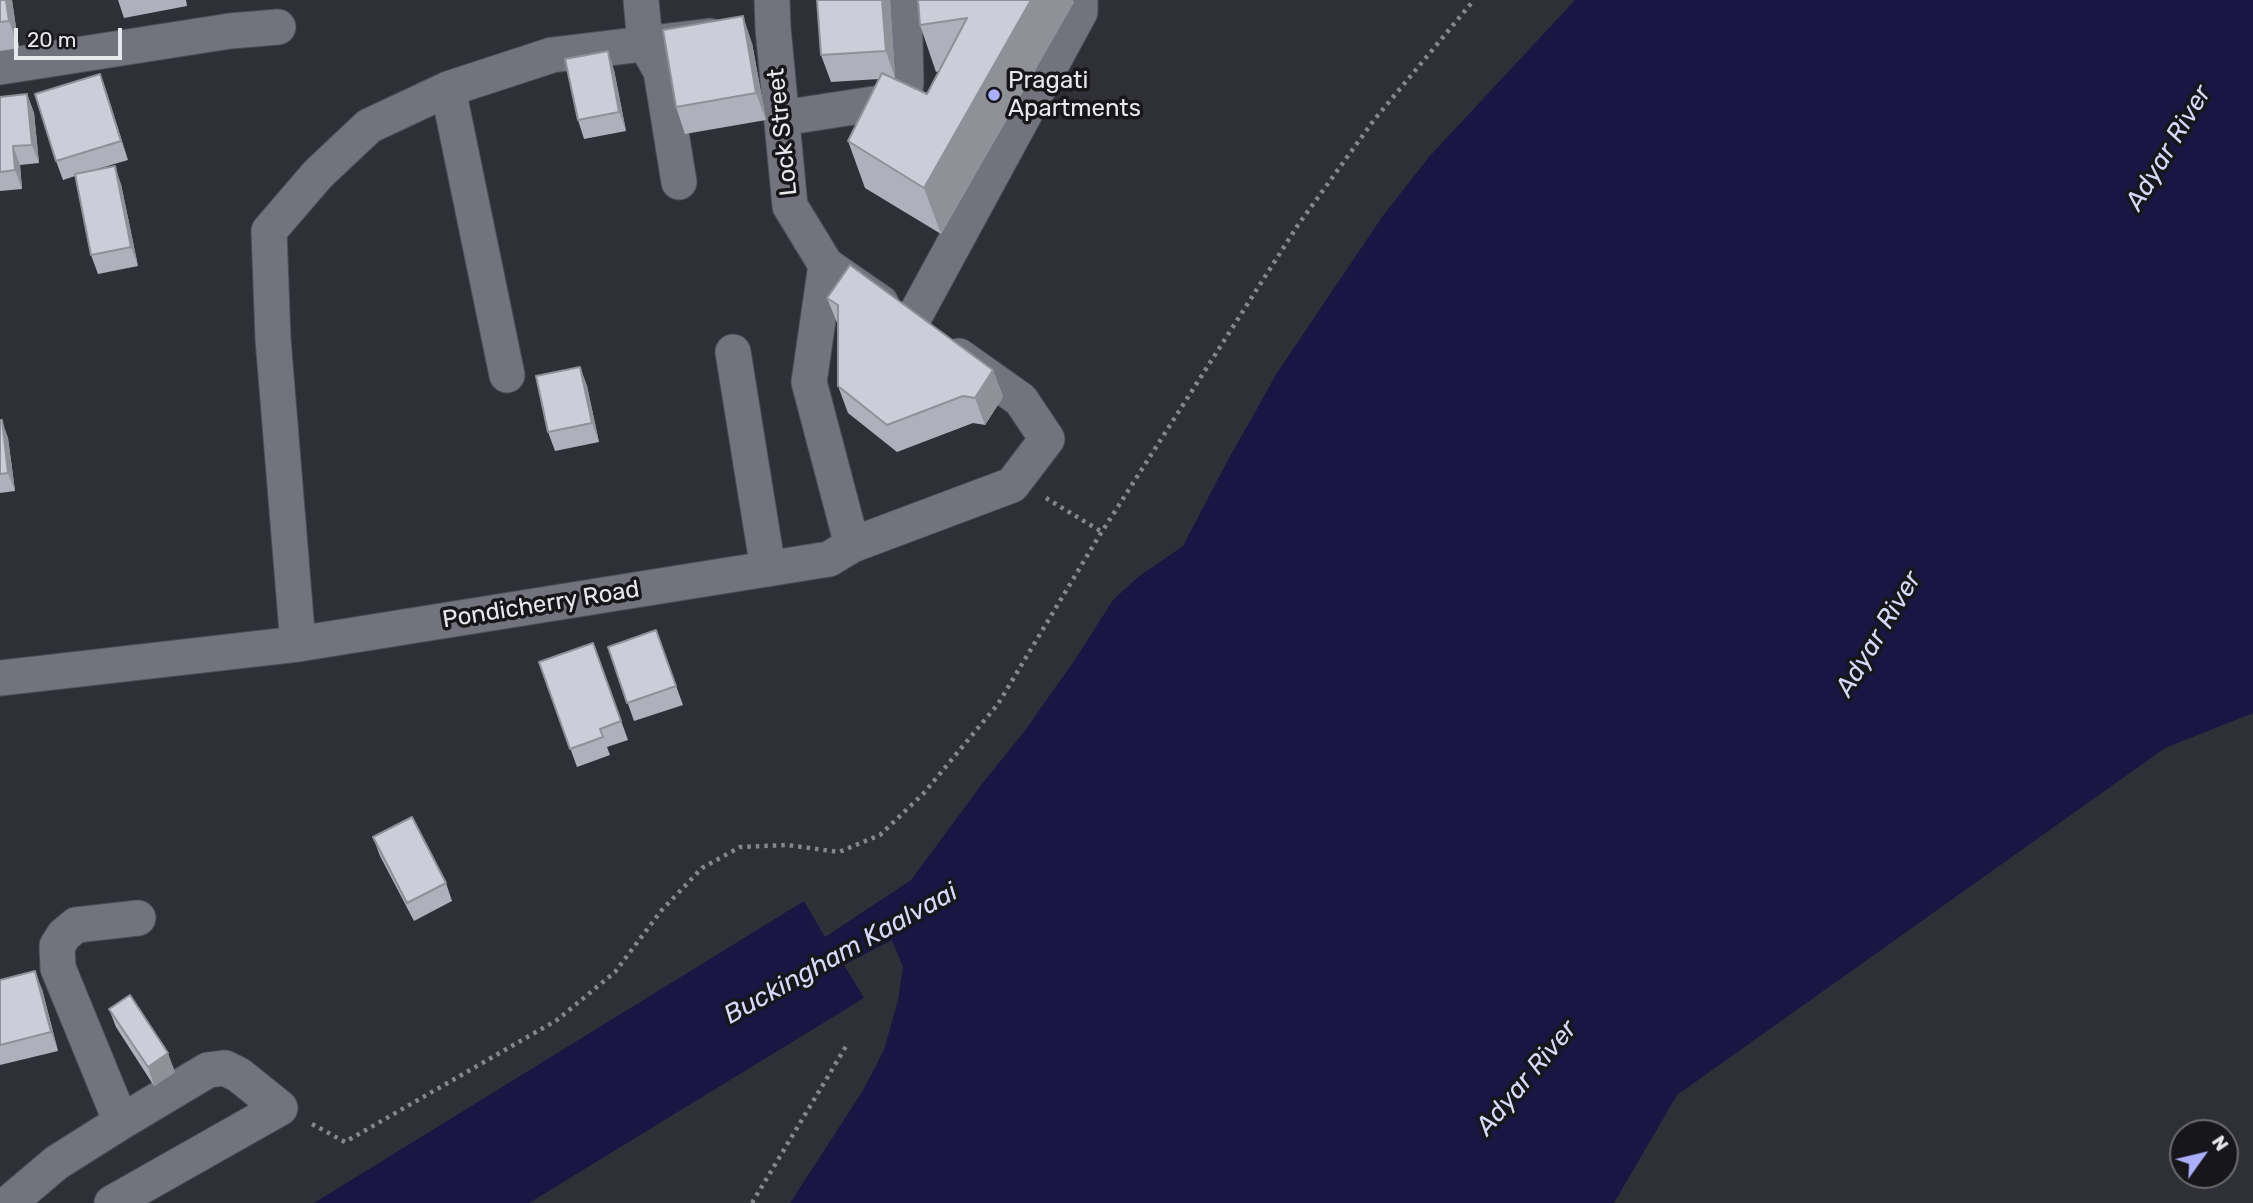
<!DOCTYPE html>
<html>
<head>
<meta charset="utf-8">
<style>
  body { margin:0 }
  #map { position:relative; width:2253px; height:1203px; overflow:hidden; background:#2e2f37; font-family:Rubik,sans-serif }
  canvas { display:block }
  .north { position:absolute; left:2169px; top:1119px; width:70px; height:70px; box-sizing:border-box; background:#17171b; border:2px solid #6a6b6f; border-radius:50%; rotate:56deg; font-size:19px; font-weight:700; line-height:28px; text-align:center; color:#e7e8ed }
  .north::after { content:''; display:block; margin:auto; width:24px; height:32px; background:#acaffb; clip-path:polygon(50% 0,100% 100%,50% 72%,0 100%) }
  .scale { position:absolute; left:14px; top:28px; width:108px; height:32px; box-sizing:border-box; border:4px solid #e7e8ed; border-top:0; padding-left:9px; font-size:21px; line-height:24px; white-space:nowrap; color:#e7e8ed; -webkit-text-stroke:5px #17171b; paint-order:stroke }
</style>
</head>
<body>
<div id="map">
<canvas width="2253" height="1203"></canvas>
<div class="north">N</div>
<div class="scale">20 m</div>
</div>
<script>
const ctx = document.querySelector('canvas').getContext('2d');
ctx.lineJoin = 'round';
function paint(path, color) { ctx.fillStyle = color; ctx.fill(path, 'evenodd'); }
const poly = rows => new Path2D(rows.map(r => 'M' + r).join(''));
function trace(path, color, width, dash) { ctx.strokeStyle = color; ctx.lineWidth = width; ctx.lineCap = dash ? 'butt' : 'round'; ctx.setLineDash(dash || []); ctx.stroke(path); }
function label(font, color, halo, rows, align = 'center') {
  ctx.font = font + ' Rubik,sans-serif'; ctx.lineWidth = 7; ctx.setLineDash([]); ctx.textBaseline = 'middle'; ctx.strokeStyle = halo; ctx.fillStyle = color; for (const [text, x, y, turn = 0] of rows) {
    ctx.save(); ctx.translate(x, y); ctx.rotate((+turn || 0) * Math.PI / 180); ctx.textAlign = isNaN(turn) ? turn : align; if (halo) ctx.strokeText(text, 0, 0); ctx.fillText(text, 0, 0); ctx.restore();
  }
}
const water = poly([
  [1575,0,2253,0,2253,713,2165,748,1677,1095,1614,1203,790,1203,862,1092,884,1050,898,1000,903,967,892,940,844,965,864,998,529,1203,314,1203,804,901,825,937,911,880,985,780,1024,732,1076,658,1113,600,1138,577,1183,546,1228,460,1277,373,1382,217,1429,157]
]);
const path = poly([
  [1046,498,1102,532],
  [312,1124,345,1142,557,1020,615,972,661,911,702,868,740,847,787,845,839,852,880,835,923,794,998,704,1096,541,1298,225,1374,120,1474,0],
  [752,1203,848,1043]
]);
const minor = poly([
  [641,0,645,43,661,71,679,182],
  [772,0,773,28,790,206,826,265,881,303],
  [0,67,230,31,278,27],
  [448,89,507,375],
  [782,118,900,100,904,96,906,83,904,0],
  [826,265,809,382,852,545],
  [911,323,1080,12,1080,0],
  [733,352,768,569],
  [298,644,273,339,269,231,318,174,369,126,448,89,552,55,710,36],
  [0,678,298,644,829,559,852,545,1012,485,1047,439,1021,400,959,356],
  [9,1203,56,1163,121,1122,58,968,57,946,64,935,76,925,138,918],
  [112,1203,280,1108,239,1075,225,1068,208,1070,121,1122]
]);
const wall = poly([
  [0,0,12,0,19,48,0,51],
  [118,0,186,0,187,6,124,18],
  [890,0,895,78,893,78,927,94,939,71,936,72,920,25,1074,2,941,234,865,188,848,141,879,79,831,82,821,55],
  [752,43,766,120,685,134,676,107],
  [614,70,626,131,584,139,578,120],
  [100,74,128,160,94,170,121,184,138,266,98,274,91,255,75,176,63,180,56,161],
  [27,94,34,113,39,163,20,165,22,189,0,191,0,97],
  [827,298,993,370,1003,397,985,425,973,423,897,452,848,413,838,386,838,325],
  [580,367,587,386,599,442,555,451,548,432],
  [0,420,8,438,15,491,0,493],
  [656,630,683,705,634,721,608,647],
  [593,643,628,740,607,747,610,755,577,767,539,662],
  [373,837,446,883,452,901,414,921,380,856],
  [0,980,42,989,58,1051,0,1065],
  [109,1009,175,1072,154,1086,116,1027]
]);
const shadedWall = poly([
  [6,0,12,0,19,48,9,21],
  [882,0,890,0,895,78,886,51],
  [1031,0,1073,0,1074,2,941,234,924,188],
  [743,16,752,43,766,120,756,93],
  [608,51,614,70,626,131,619,112],
  [100,74,107,93,128,160,121,141],
  [27,94,34,113,39,163,32,145],
  [13,146,20,165,22,189,15,170],
  [115,166,121,184,138,266,131,247],
  [580,367,587,386,599,442,592,423],
  [993,370,1003,397,985,425,975,398],
  [2,420,8,438,15,491,8,473],
  [35,971,42,989,58,1051,51,1032],
  [168,1053,175,1072,154,1086,148,1067]
]);
const building = poly([
  [0,0,6,0,9,21,0,22,0,0],
  [817,0,882,0,886,51,821,55,817,0],
  [918,0,1031,0,924,188,848,141,882,73,927,94,967,18,920,25,918,0],
  [743,16,756,93,676,107,663,30,743,16],
  [608,51,619,112,578,120,565,59,608,51],
  [100,74,121,141,56,161,35,94,100,74],
  [27,94,32,145,13,146,15,170,0,172,0,97,27,94],
  [115,166,131,247,91,255,75,174,115,166],
  [850,265,993,370,975,398,963,396,887,425,838,386,838,305,827,298,850,265],
  [580,367,592,423,548,432,536,376,580,367],
  [0,420,2,420,8,473,0,474,0,420],
  [656,630,676,686,627,703,608,647,656,630],
  [593,643,621,721,600,729,603,737,570,749,539,662,593,643],
  [412,817,446,883,407,903,373,837,412,817],
  [35,971,51,1032,0,1045,0,980,35,971],
  [130,995,168,1053,148,1067,109,1009,130,995]
]);
const markers = [
  [994,95,7,"#acaffb"]
];
const poiNames = [
  ["Pragati",1008,81],
  ["Apartments",1008,109]
];
const streetNames = [
  ["Lock Street",783,132,-96],
  ["Pondicherry Road",541,605,-9]
];
const waterNames = [
  ["Adyar River",2169,148,-59],
  ["Adyar River",1879,634,-59],
  ["Buckingham Kaalvaai",841,954,-29],
  ["Adyar River",1527,1078,-50]
];
paint(water, '#1a1644');
trace(minor, '#4c4d55', 37);
trace(path, '#86878e', 4.5, [3.5, 5]);
trace(minor, '#72737d', 35);
paint(wall, '#afb0bb');
paint(shadedWall, '#8f9098');
paint(building, '#cccdd9');
trace(building, '#8f9098', 2);
for (const [x, y, r, color] of markers) { const dot = new Path2D(); dot.arc(x, y, r, 0, 2 * Math.PI); ctx.fillStyle = color; ctx.fill(dot); trace(dot, '#17171b', 2.5); }
label('24px', '#e7e8ed', '#17171b', poiNames, 'left');
label('24px', '#e7e8ed', '#17171b', streetNames);
label('italic 26px', '#d6d9fa', '#17171b', waterNames);
</script>
</body>
</html>
